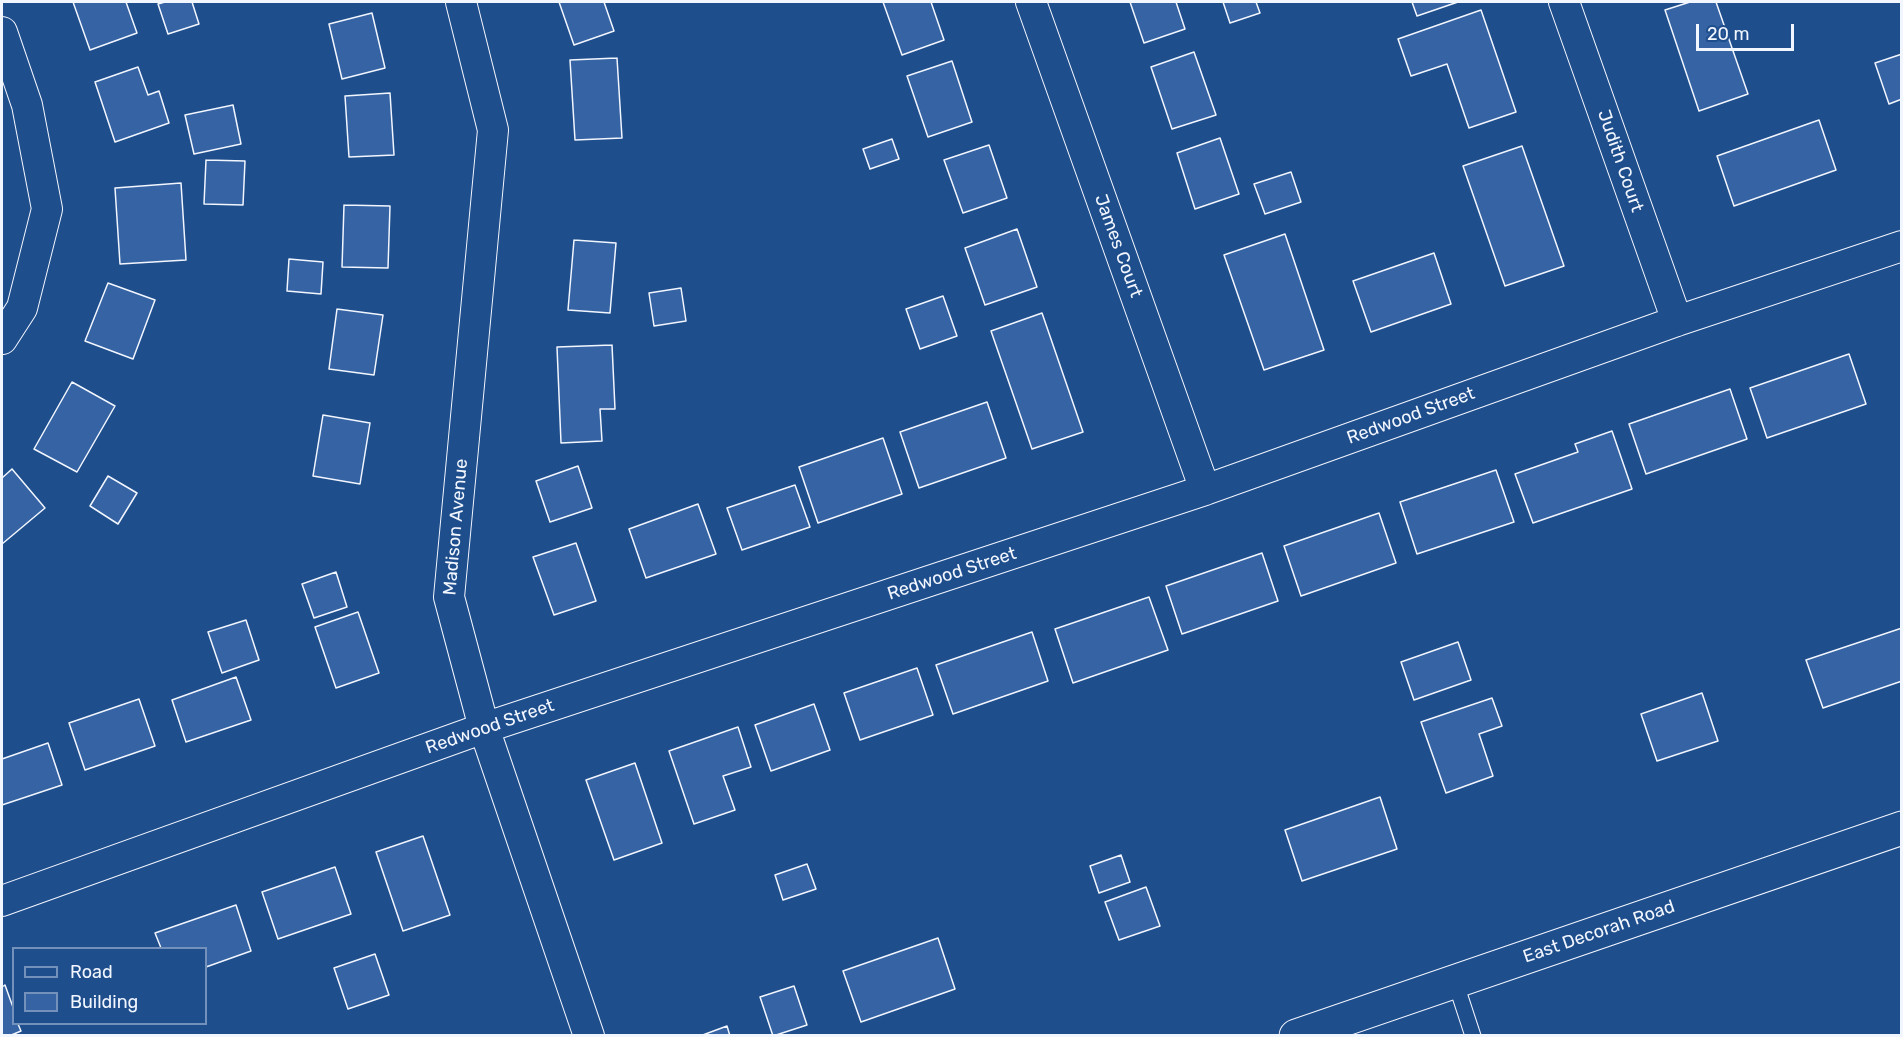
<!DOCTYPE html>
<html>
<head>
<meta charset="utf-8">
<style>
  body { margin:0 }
  #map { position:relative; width:1903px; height:1037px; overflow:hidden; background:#1f4e8c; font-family:Rubik,sans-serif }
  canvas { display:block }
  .frame { position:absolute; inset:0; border:3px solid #f2f6ff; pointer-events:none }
  .legend { position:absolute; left:12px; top:947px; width:195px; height:78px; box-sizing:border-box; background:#1f4e8c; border:2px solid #7391ba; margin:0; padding:8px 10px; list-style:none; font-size:18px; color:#f2f6ff }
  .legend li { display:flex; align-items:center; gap:12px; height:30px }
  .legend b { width:30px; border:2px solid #7391ba }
  .scale { position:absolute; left:1696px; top:24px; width:98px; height:27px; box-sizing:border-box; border:3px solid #f2f6ff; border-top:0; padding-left:8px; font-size:18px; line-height:21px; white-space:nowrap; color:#f2f6ff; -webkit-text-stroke:4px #1f4e8c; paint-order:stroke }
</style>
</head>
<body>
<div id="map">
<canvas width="1903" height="1037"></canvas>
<div class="frame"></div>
<ul class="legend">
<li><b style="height:8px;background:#1f4e8c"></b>Road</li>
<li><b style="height:16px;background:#3563a3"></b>Building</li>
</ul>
<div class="scale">20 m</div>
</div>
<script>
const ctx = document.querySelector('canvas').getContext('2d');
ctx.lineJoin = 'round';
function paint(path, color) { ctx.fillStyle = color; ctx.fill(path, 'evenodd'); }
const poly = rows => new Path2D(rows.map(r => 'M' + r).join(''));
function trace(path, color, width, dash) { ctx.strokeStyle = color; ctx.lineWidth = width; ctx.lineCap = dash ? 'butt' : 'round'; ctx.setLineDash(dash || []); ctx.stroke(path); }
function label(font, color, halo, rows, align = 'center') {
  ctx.font = font + ' Rubik,sans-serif'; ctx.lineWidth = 4.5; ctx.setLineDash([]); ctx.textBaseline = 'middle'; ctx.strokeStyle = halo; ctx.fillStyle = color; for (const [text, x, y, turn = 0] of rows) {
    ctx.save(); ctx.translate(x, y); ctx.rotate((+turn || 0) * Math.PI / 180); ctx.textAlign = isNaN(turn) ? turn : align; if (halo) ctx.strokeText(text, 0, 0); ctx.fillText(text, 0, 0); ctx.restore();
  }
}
const building = poly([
  [73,2,126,2,137,33,90,50,73,2],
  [165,2,192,2,199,24,168,34,158,4,165,2],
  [559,2,604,2,614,31,574,45,559,2],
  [883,2,931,2,944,40,902,55,883,2],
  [1130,2,1176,2,1185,29,1144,43,1130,2],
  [1223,2,1256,2,1260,13,1230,23,1223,2],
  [1412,2,1458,2,1417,16,1412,2],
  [1690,2,1716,2,1748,94,1699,111,1665,10,1690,2],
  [1481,10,1516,112,1469,128,1447,64,1411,76,1398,39,1481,10],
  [372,13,385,68,342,79,329,24,372,13],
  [1194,52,1216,115,1172,129,1151,67,1194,52],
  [1902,54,1902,99,1889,104,1875,63,1902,54],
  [617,58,622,138,575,140,570,60,617,58],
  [952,61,972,122,928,137,907,76,952,61],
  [138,67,148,95,159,91,169,123,115,142,95,82,138,67],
  [390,93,394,155,349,157,345,96,390,93],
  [233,105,241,144,194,154,185,115,233,105],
  [1819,120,1836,170,1734,206,1717,156,1819,120],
  [1220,138,1239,194,1195,209,1177,153,1220,138],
  [892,139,899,159,870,169,863,149,892,139],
  [989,145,1007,198,963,213,944,160,989,145],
  [1522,146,1564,266,1505,286,1463,166,1522,146],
  [206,160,245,161,243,205,204,204,206,160],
  [1291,172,1301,202,1265,214,1254,184,1291,172],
  [181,183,186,260,120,264,115,188,181,183],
  [344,205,390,206,388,268,342,267,344,205],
  [1017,229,1037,287,985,305,965,248,1017,229],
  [1285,234,1324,350,1264,370,1224,255,1285,234],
  [574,240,616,243,610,313,568,310,574,240],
  [1434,253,1451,304,1371,332,1353,281,1434,253],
  [289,259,323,262,321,294,287,291,289,259],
  [108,283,155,300,133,359,85,341,108,283],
  [681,288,686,321,654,326,649,293,681,288],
  [943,296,957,336,920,349,906,309,943,296],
  [337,309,383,315,374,375,329,369,337,309],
  [1042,313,1083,432,1032,449,991,331,1042,313],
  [612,345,615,409,600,409,602,441,561,443,557,347,612,345],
  [1849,354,1866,404,1767,438,1750,388,1849,354],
  [72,382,115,406,77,472,34,449,72,382],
  [1730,389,1747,439,1646,474,1629,424,1730,389],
  [987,402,1006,458,919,488,900,432,987,402],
  [323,415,370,423,360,484,313,476,323,415],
  [1612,431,1632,489,1533,523,1515,474,1578,452,1575,444,1612,431],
  [883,438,902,494,818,523,799,467,883,438],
  [578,466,592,508,550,522,536,481,578,466],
  [12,469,45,508,2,544,2,478,12,469],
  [1496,470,1514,522,1417,554,1400,502,1496,470],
  [108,476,137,493,118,524,90,506,108,476],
  [795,485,810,527,742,550,727,508,795,485],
  [698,504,716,554,646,578,629,529,698,504],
  [1379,513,1396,563,1301,596,1284,546,1379,513],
  [576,543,596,601,554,615,533,557,576,543],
  [1262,553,1278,601,1182,634,1166,586,1262,553],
  [336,572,347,607,314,618,302,584,336,572],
  [1149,597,1168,650,1073,683,1055,629,1149,597],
  [358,612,379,673,336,688,315,627,358,612],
  [246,620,259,660,222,673,208,632,246,620],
  [1902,628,1902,681,1823,708,1806,660,1902,628],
  [1032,632,1048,681,953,714,936,665,1032,632],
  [1458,642,1471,680,1414,700,1401,662,1458,642],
  [917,668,933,715,860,740,844,693,917,668],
  [236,677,251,720,186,742,172,700,236,677],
  [1702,693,1718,741,1657,761,1641,714,1702,693],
  [1492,698,1502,726,1479,734,1493,776,1446,793,1421,722,1492,698],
  [139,699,155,746,85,770,69,723,139,699],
  [814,704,830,750,771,771,755,725,814,704],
  [738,727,751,767,723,776,735,810,694,824,669,751,738,727],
  [48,743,62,785,2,805,2,759,48,743],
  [635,763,662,843,614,860,586,780,635,763],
  [1380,797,1397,849,1302,881,1285,830,1380,797],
  [423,836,450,915,403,931,376,852,423,836],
  [1121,855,1130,882,1099,893,1090,866,1121,855],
  [807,864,816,889,783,900,775,875,807,864],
  [335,867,351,914,278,939,262,892,335,867],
  [1146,887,1160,926,1119,940,1105,902,1146,887],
  [236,905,251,951,206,967,206,948,161,948,155,933,236,905],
  [938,938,955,989,861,1022,843,971,938,938],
  [375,954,389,995,348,1009,334,968,375,954],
  [5,985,14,1010,14,1024,18,1024,21,1031,9,1036,2,1036,2,987,5,985],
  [794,986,807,1025,773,1036,760,997,794,986],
  [727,1026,730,1036,700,1036,727,1026]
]);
const service = poly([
  [1455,981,1473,1036]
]);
const minor = poly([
  [461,2,493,130,449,597,484,728,589,1036],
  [1031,2,1205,490],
  [1564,2,1677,321],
  [2,32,27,105,47,209,22,308,2,339],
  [2,901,484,728,1205,490,1677,321,1902,246]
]);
const tertiary = poly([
  [1296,1036,1902,828]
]);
const streetNames = [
  ["Judith Court",1620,161,71],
  ["James Court",1118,246,70],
  ["Redwood Street",1411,416,-20],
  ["Madison Avenue",456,527,-85],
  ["Redwood Street",952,574,-18],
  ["Redwood Street",490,727,-19],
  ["East Decorah Road",1599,932,-19]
];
paint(building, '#3563a3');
trace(building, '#f2f6ff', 1.5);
trace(service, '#f2f6ff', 17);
trace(minor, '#f2f6ff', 32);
trace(tertiary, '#f2f6ff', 35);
trace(service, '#1f4e8c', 15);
trace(minor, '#1f4e8c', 30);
trace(tertiary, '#1f4e8c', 33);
label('18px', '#f2f6ff', '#1f4e8c', streetNames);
</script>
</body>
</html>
